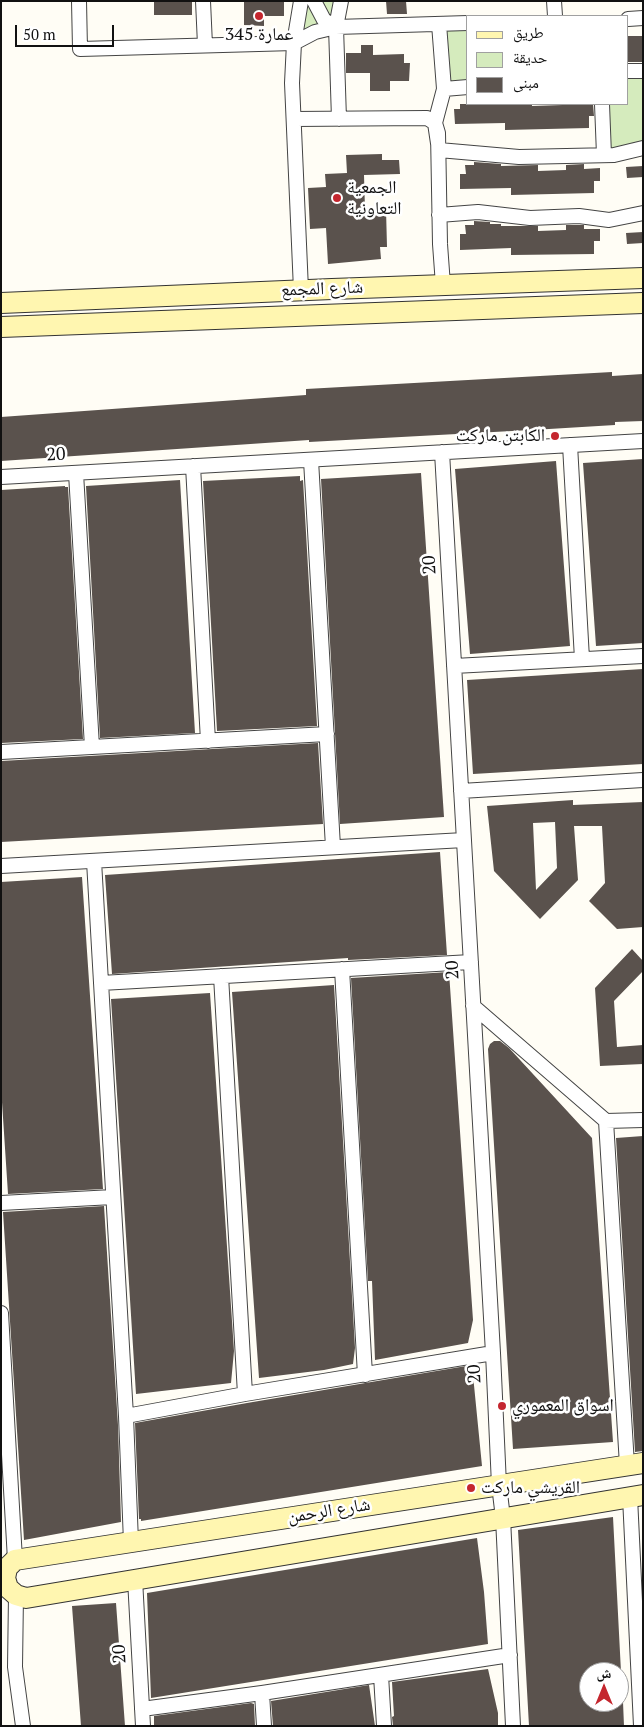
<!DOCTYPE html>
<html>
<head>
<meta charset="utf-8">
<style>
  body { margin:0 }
  #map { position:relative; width:644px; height:1727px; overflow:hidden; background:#fffdf5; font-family:"PT Serif","Noto Naskh Arabic",serif }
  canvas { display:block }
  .frame { position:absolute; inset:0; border:2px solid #111; pointer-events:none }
  .legend { position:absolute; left:466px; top:15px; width:162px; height:90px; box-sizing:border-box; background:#fff; border:1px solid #a0a0a0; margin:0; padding:6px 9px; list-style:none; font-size:15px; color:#111 }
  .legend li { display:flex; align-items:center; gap:10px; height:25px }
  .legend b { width:25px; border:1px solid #a0a0a0 }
  .north { position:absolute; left:579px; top:1662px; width:50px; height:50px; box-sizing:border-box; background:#fff; border:1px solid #a0a0a0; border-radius:50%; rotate:0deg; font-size:14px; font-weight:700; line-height:20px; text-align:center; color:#111 }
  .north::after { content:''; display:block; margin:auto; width:18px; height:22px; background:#c4262e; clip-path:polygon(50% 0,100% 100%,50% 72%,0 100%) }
  .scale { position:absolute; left:15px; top:25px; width:99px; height:22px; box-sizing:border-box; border:2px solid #111; border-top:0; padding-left:6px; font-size:15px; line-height:18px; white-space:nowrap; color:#111; -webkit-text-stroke:4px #fff; paint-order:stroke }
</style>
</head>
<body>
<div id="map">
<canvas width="644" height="1727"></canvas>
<div class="frame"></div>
<ul class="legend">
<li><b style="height:6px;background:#fff6b0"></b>طريق</li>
<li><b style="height:14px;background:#d5ebbd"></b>حديقة</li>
<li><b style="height:14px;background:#5a524d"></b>مبنى</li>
</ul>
<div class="north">ش</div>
<div class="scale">50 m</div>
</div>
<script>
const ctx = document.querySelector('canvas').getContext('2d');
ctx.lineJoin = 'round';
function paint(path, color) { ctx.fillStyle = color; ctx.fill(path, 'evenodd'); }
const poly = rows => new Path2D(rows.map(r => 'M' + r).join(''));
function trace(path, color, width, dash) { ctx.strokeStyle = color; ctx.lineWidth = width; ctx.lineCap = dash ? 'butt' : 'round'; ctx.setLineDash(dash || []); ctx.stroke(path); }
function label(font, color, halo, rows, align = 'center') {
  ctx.font = font + ' "PT Serif","Noto Naskh Arabic",serif'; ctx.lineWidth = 5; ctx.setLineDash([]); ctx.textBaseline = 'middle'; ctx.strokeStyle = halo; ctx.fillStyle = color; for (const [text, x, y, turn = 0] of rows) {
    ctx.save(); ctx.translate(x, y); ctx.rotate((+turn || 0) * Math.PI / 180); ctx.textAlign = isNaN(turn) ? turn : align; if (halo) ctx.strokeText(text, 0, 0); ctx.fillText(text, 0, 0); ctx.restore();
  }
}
const green = poly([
  [301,1,341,1,336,27,294,43],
  [468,23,468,87,444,89,439,24],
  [628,71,643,71,643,148,604,155,602,104,628,104]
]);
const building = poly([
  [154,1,192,1,192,15,154,15],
  [244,1,284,1,284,16,264,16,264,26,244,25],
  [386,1,406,1,407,14,387,14],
  [628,36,643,36,643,62,628,62],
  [361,45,373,45,373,55,404,54,404,63,410,63,409,81,390,81,390,91,370,91,370,73,346,73,346,53,361,53],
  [460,104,532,104,532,106,593,104,594,116,589,116,589,128,505,130,505,123,455,124,454,109,460,109],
  [382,154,382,160,399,160,400,174,364,175,365,210,386,209,387,247,380,247,381,259,328,264,326,228,310,229,308,188,326,187,325,174,347,173,346,155],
  [474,162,501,164,501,166,538,165,538,171,566,170,566,165,584,164,584,169,600,168,600,181,594,181,594,193,511,195,511,188,460,189,460,174,466,174,465,165,474,165],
  [643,166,643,177,627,178,626,167],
  [474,221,490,222,490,224,501,224,501,226,538,226,538,231,566,230,566,225,584,225,584,229,600,229,600,241,594,241,594,254,511,255,511,248,460,250,460,234,466,234,465,225,474,225],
  [643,232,643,243,627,244,626,233],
  [612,372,612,376,643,374,643,421,615,422,615,425,549,429,309,442,309,440,1,461,1,417,306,395,306,389],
  [643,459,643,643,596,646,583,463],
  [556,461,570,646,470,654,455,469],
  [421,473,444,817,340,824,321,479],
  [300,476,300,481,303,480,317,726,217,731,203,481],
  [180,480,195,733,100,738,86,486],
  [65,486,65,487,68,487,83,739,1,743,1,490],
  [643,669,643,764,473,774,467,680],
  [318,743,323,824,1,842,1,761],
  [573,800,573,805,643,802,643,927,617,929,589,901,605,883,602,826,574,826,578,880,540,919,494,871,487,806],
  [555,822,557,868,536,890,533,823],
  [440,852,447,955,348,960,348,958,112,974,105,875],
  [82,877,103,1189,8,1194,1,1087,1,882],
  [632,949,643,961,643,971,614,1001,617,1047,643,1045,643,1064,600,1066,595,988],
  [449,972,473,1320,468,1343,375,1360,372,1281,368,1281,351,978],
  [334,985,355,1348,353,1364,324,1370,259,1378,232,992],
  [210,993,234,1351,231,1383,136,1394,111,999],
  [494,1041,500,1041,509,1048,592,1138,613,1442,513,1449,488,1049,490,1044],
  [643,1136,643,1451,635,1452,616,1138],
  [104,1206,118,1425,121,1522,24,1540,3,1212],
  [472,1365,482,1466,141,1521,141,1519,139,1519,135,1423,247,1403],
  [613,1517,621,1672,589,1672,589,1702,623,1702,624,1726,529,1726,518,1530],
  [477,1538,484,1592,488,1644,151,1698,147,1593],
  [116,1603,125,1726,81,1726,72,1606],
  [488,1669,498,1713,498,1726,393,1726,392,1717,394,1716,392,1682],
  [369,1685,375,1726,273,1726,271,1701],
  [251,1703,254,1704,255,1726,154,1726,154,1716]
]);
const street = poly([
  [79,1,80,49,294,43,315,32,336,27,468,23],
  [203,1,205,45],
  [301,1,294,43,292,83,301,290],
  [314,1,324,20,336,27],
  [554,1,555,16],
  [628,19,643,18],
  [439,24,444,89],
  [628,71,643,71],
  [468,87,444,89,435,123,439,150,519,157,614,155,643,148],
  [602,104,604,155],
  [294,119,427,118,435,123,438,133,440,244,443,285],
  [339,119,336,27,341,1],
  [439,215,478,212,530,218,579,216,609,220,643,213],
  [570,445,582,659],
  [442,452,493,1353,499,1485,503,1518,513,1726],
  [311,460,333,847],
  [193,466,208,741],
  [76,473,92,747],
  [1,477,643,441],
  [454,666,643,656],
  [1,752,327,734],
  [461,791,643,780],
  [94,861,126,1416,131,1542],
  [1,866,464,840],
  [342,969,365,1375],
  [221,976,245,1394],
  [101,983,471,962],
  [473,1006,606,1121,643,1120],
  [606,1121,627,1465],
  [1,1203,113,1197],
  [1,1313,15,1560],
  [126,1416,245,1394,493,1353],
  [630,1497,641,1726],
  [135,1579,143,1726],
  [16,1595,15,1667,23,1726],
  [381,1675,384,1726],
  [262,1693,264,1726],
  [142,1709,262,1693,510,1655]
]);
const secondary = poly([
  [1,303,332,289,643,278],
  [1,327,643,303],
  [643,1463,15,1560,7,1568,5,1578,8,1588,16,1595,26,1598,643,1495]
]);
const markers = [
  [259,16,5,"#c4262e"],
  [337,198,5,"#c4262e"],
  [555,436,5,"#c4262e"],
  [502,1406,5,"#c4262e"],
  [471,1488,5,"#c4262e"]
];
const poiNames = [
  ["عمارة 345",259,35,"center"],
  ["الجمعية",347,188],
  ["التعاونية",347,209],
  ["الكابتن ماركت",545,436,"right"],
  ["اسواق المعموري",512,1406],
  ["القريشي ماركت",481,1488]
];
const streetNames = [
  ["شارع المجمع",322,289,-2],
  ["20",56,455,-3],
  ["20",430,565,-93],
  ["20",453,970,-93],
  ["20",475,1374,-93],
  ["شارع الرحمن",329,1511,-9],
  ["20",120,1654,-93]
];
paint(green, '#d5ebbd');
paint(building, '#5a524d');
trace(street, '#444', 16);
trace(secondary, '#333', 22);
trace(street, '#fff', 14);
trace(secondary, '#fff6b0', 20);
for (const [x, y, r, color] of markers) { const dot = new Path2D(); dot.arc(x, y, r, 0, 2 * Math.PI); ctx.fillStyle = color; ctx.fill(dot); trace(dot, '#fff', 2); }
label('18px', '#111', '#fff', poiNames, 'left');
label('18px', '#111', '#fff', streetNames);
</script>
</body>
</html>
